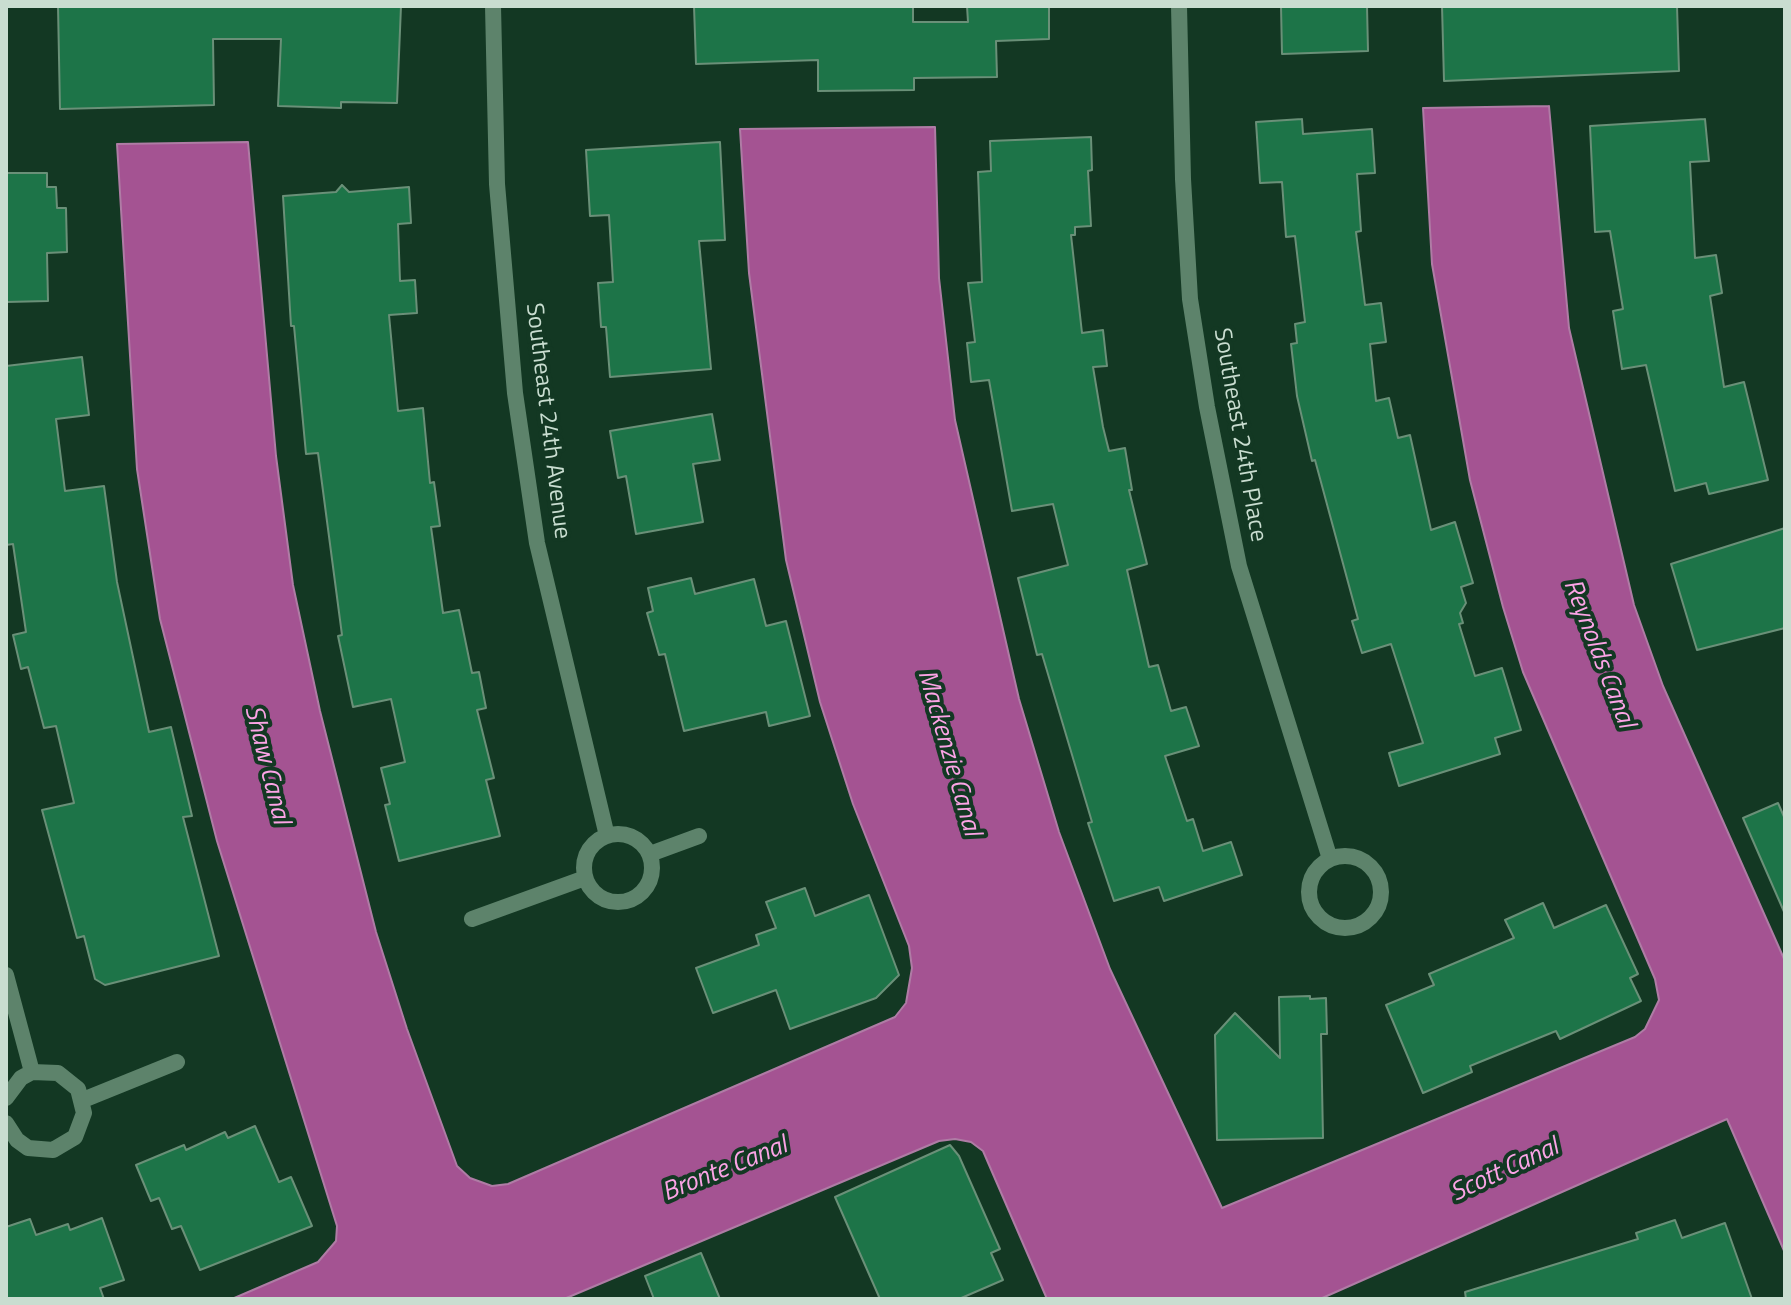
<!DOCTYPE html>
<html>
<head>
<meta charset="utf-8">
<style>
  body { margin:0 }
  #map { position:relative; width:1791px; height:1305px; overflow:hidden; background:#133823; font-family:"Titillium Web",sans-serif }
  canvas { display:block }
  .frame { position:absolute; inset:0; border:8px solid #c9ddd0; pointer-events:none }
</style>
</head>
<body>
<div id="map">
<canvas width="1791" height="1305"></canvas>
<div class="frame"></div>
</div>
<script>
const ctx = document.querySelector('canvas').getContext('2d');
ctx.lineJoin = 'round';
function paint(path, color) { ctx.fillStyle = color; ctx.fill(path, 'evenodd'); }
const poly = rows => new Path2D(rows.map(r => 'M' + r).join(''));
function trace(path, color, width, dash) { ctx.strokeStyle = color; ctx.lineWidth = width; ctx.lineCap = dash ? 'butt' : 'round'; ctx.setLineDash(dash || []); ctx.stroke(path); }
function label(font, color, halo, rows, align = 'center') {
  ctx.font = font + ' "Titillium Web",sans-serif'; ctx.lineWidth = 8; ctx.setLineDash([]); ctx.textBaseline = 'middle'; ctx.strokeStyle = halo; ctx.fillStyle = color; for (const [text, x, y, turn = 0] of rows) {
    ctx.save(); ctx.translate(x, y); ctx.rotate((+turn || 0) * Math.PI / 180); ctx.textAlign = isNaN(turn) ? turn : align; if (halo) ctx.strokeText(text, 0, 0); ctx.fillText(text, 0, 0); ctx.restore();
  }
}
const water = poly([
  [1549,106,1569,328,1634,605,1663,686,1785,961,1785,1253,1727,1119,1320,1299,1047,1299,983,1151,971,1142,955,1139,939,1141,564,1299,232,1299,318,1262,336,1241,337,1226,217,841,160,619,137,469,117,144,248,142,276,456,293,585,320,711,376,932,407,1029,457,1166,470,1178,492,1186,508,1184,895,1017,906,1003,912,968,909,946,853,804,820,702,786,560,749,273,740,129,935,127,939,278,955,420,1019,699,1059,832,1110,969,1222,1208,1635,1037,1645,1029,1659,1000,1655,979,1523,672,1503,607,1470,480,1432,264,1423,108,1549,106]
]);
const building = poly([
  [58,6,401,6,397,103,341,102,341,108,278,106,281,39,213,39,214,105,60,109,58,6],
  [694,6,913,6,913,22,968,22,967,6,1049,6,1049,39,996,41,997,77,914,78,914,90,818,91,818,60,696,64,694,6],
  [1281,6,1367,6,1368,51,1282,54,1281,6],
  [1442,6,1677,6,1679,71,1444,81,1442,6],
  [1302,119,1303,134,1372,129,1375,173,1357,174,1361,231,1356,232,1365,305,1381,303,1386,342,1370,344,1376,401,1389,398,1398,438,1410,435,1431,530,1455,522,1473,583,1461,587,1466,603,1460,613,1463,623,1459,624,1475,676,1502,668,1521,730,1495,738,1500,754,1399,786,1389,753,1423,743,1391,644,1362,653,1352,621,1358,619,1315,460,1312,461,1297,396,1291,344,1297,343,1295,324,1305,322,1295,236,1286,237,1282,182,1260,183,1256,122,1302,119],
  [1705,119,1709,161,1690,162,1695,258,1716,255,1722,293,1710,296,1724,387,1744,382,1768,480,1709,494,1706,483,1675,491,1646,365,1622,369,1613,311,1623,309,1610,231,1595,232,1590,126,1705,119],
  [1091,137,1092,170,1088,171,1091,226,1075,227,1075,235,1071,235,1082,333,1103,330,1107,366,1093,367,1103,427,1109,451,1125,448,1132,490,1129,490,1147,564,1127,570,1149,667,1158,665,1171,711,1186,707,1199,746,1165,756,1187,821,1193,819,1203,851,1231,842,1242,875,1164,901,1159,887,1114,901,1088,823,1092,822,1042,654,1037,655,1018,578,1068,565,1053,504,1012,511,989,380,971,382,967,343,975,342,968,283,982,282,978,172,991,171,990,141,1091,137],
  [720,142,725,240,699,241,711,369,610,377,606,327,601,327,598,283,613,282,609,215,590,216,586,150,720,142],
  [6,173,47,173,47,187,56,187,57,208,66,208,67,252,47,253,48,301,6,302,6,173],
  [342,185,349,192,409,187,411,223,398,224,400,281,415,280,417,313,389,315,398,411,423,408,430,483,434,482,440,526,431,527,443,613,459,610,472,673,479,672,486,708,477,710,494,778,486,780,500,836,399,861,385,805,390,804,381,768,405,762,391,699,353,707,338,636,342,635,318,453,306,454,294,326,291,326,283,196,336,192,342,185],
  [82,357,89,415,56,419,65,491,104,486,117,582,149,732,171,727,192,816,183,817,219,956,105,985,95,979,84,936,77,938,42,810,74,803,56,726,44,728,28,667,21,669,13,635,26,632,13,544,6,545,6,366,82,357],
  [712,414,720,460,693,464,703,522,636,534,626,476,618,478,610,431,712,414],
  [1785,528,1785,628,1697,650,1671,564,1785,528],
  [691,578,695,594,754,579,766,626,786,621,810,716,769,726,766,712,684,731,665,654,659,655,647,613,653,611,648,588,691,578],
  [1778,803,1785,819,1785,914,1743,818,1778,803],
  [805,888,815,916,869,895,899,975,876,998,790,1029,776,990,713,1013,696,968,759,945,756,935,776,928,766,902,805,888],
  [1543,903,1554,928,1606,905,1638,974,1630,978,1641,1001,1560,1039,1556,1031,1470,1066,1472,1072,1423,1093,1386,1005,1434,985,1429,974,1514,938,1505,920,1543,903],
  [1310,996,1310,999,1326,998,1327,1034,1321,1034,1323,1138,1217,1140,1215,1035,1235,1013,1280,1058,1279,997,1310,996],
  [255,1126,279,1182,291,1177,312,1226,200,1270,181,1226,172,1229,159,1198,151,1201,136,1165,184,1145,186,1150,225,1132,228,1138,255,1126],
  [950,1145,959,1156,1000,1249,991,1253,1003,1280,959,1299,880,1299,835,1197,950,1145],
  [102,1218,124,1280,100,1288,104,1299,6,1299,6,1227,30,1219,36,1235,68,1224,70,1230,102,1218],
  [1675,1220,1682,1238,1725,1223,1752,1299,1466,1299,1465,1292,1638,1239,1636,1233,1675,1220],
  [701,1253,720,1299,654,1299,645,1276,701,1253]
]);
const street = poly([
  [493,6,497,184,515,393,537,543,607,836],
  [1179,6,1183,179,1190,299,1207,407,1239,566,1330,859],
  '584 868a34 34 0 1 1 68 0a34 34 0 1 1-68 0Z',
  [650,854,699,836],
  '1309 892a36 36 0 1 1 72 0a36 36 0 1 1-72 0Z',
  [472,919,585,878],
  [6,975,32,1072],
  [6,1098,21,1078,32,1072,58,1073,78,1089,84,1113,75,1137,53,1150,28,1148,17,1140,6,1123],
  [83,1100,177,1062]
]);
const streetNames = [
  ["Southeast 24th Avenue",547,421,83],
  ["Southeast 24th Place",1239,435,80]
];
const waterNames = [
  ["Reynolds Canal",1598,654,69],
  ["Mackenzie Canal",948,753,74],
  ["Shaw Canal",266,765,76],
  ["Bronte Canal",725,1170,-22],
  ["Scott Canal",1505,1171,-25]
];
paint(water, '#a45392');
trace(water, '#af7ca5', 2);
paint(building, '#1d7448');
trace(building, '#6a9078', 2);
trace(street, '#5d836b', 16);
label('24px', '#c9ddd0', '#133823', streetNames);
label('italic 26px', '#fca4e6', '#133823', waterNames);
</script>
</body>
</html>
